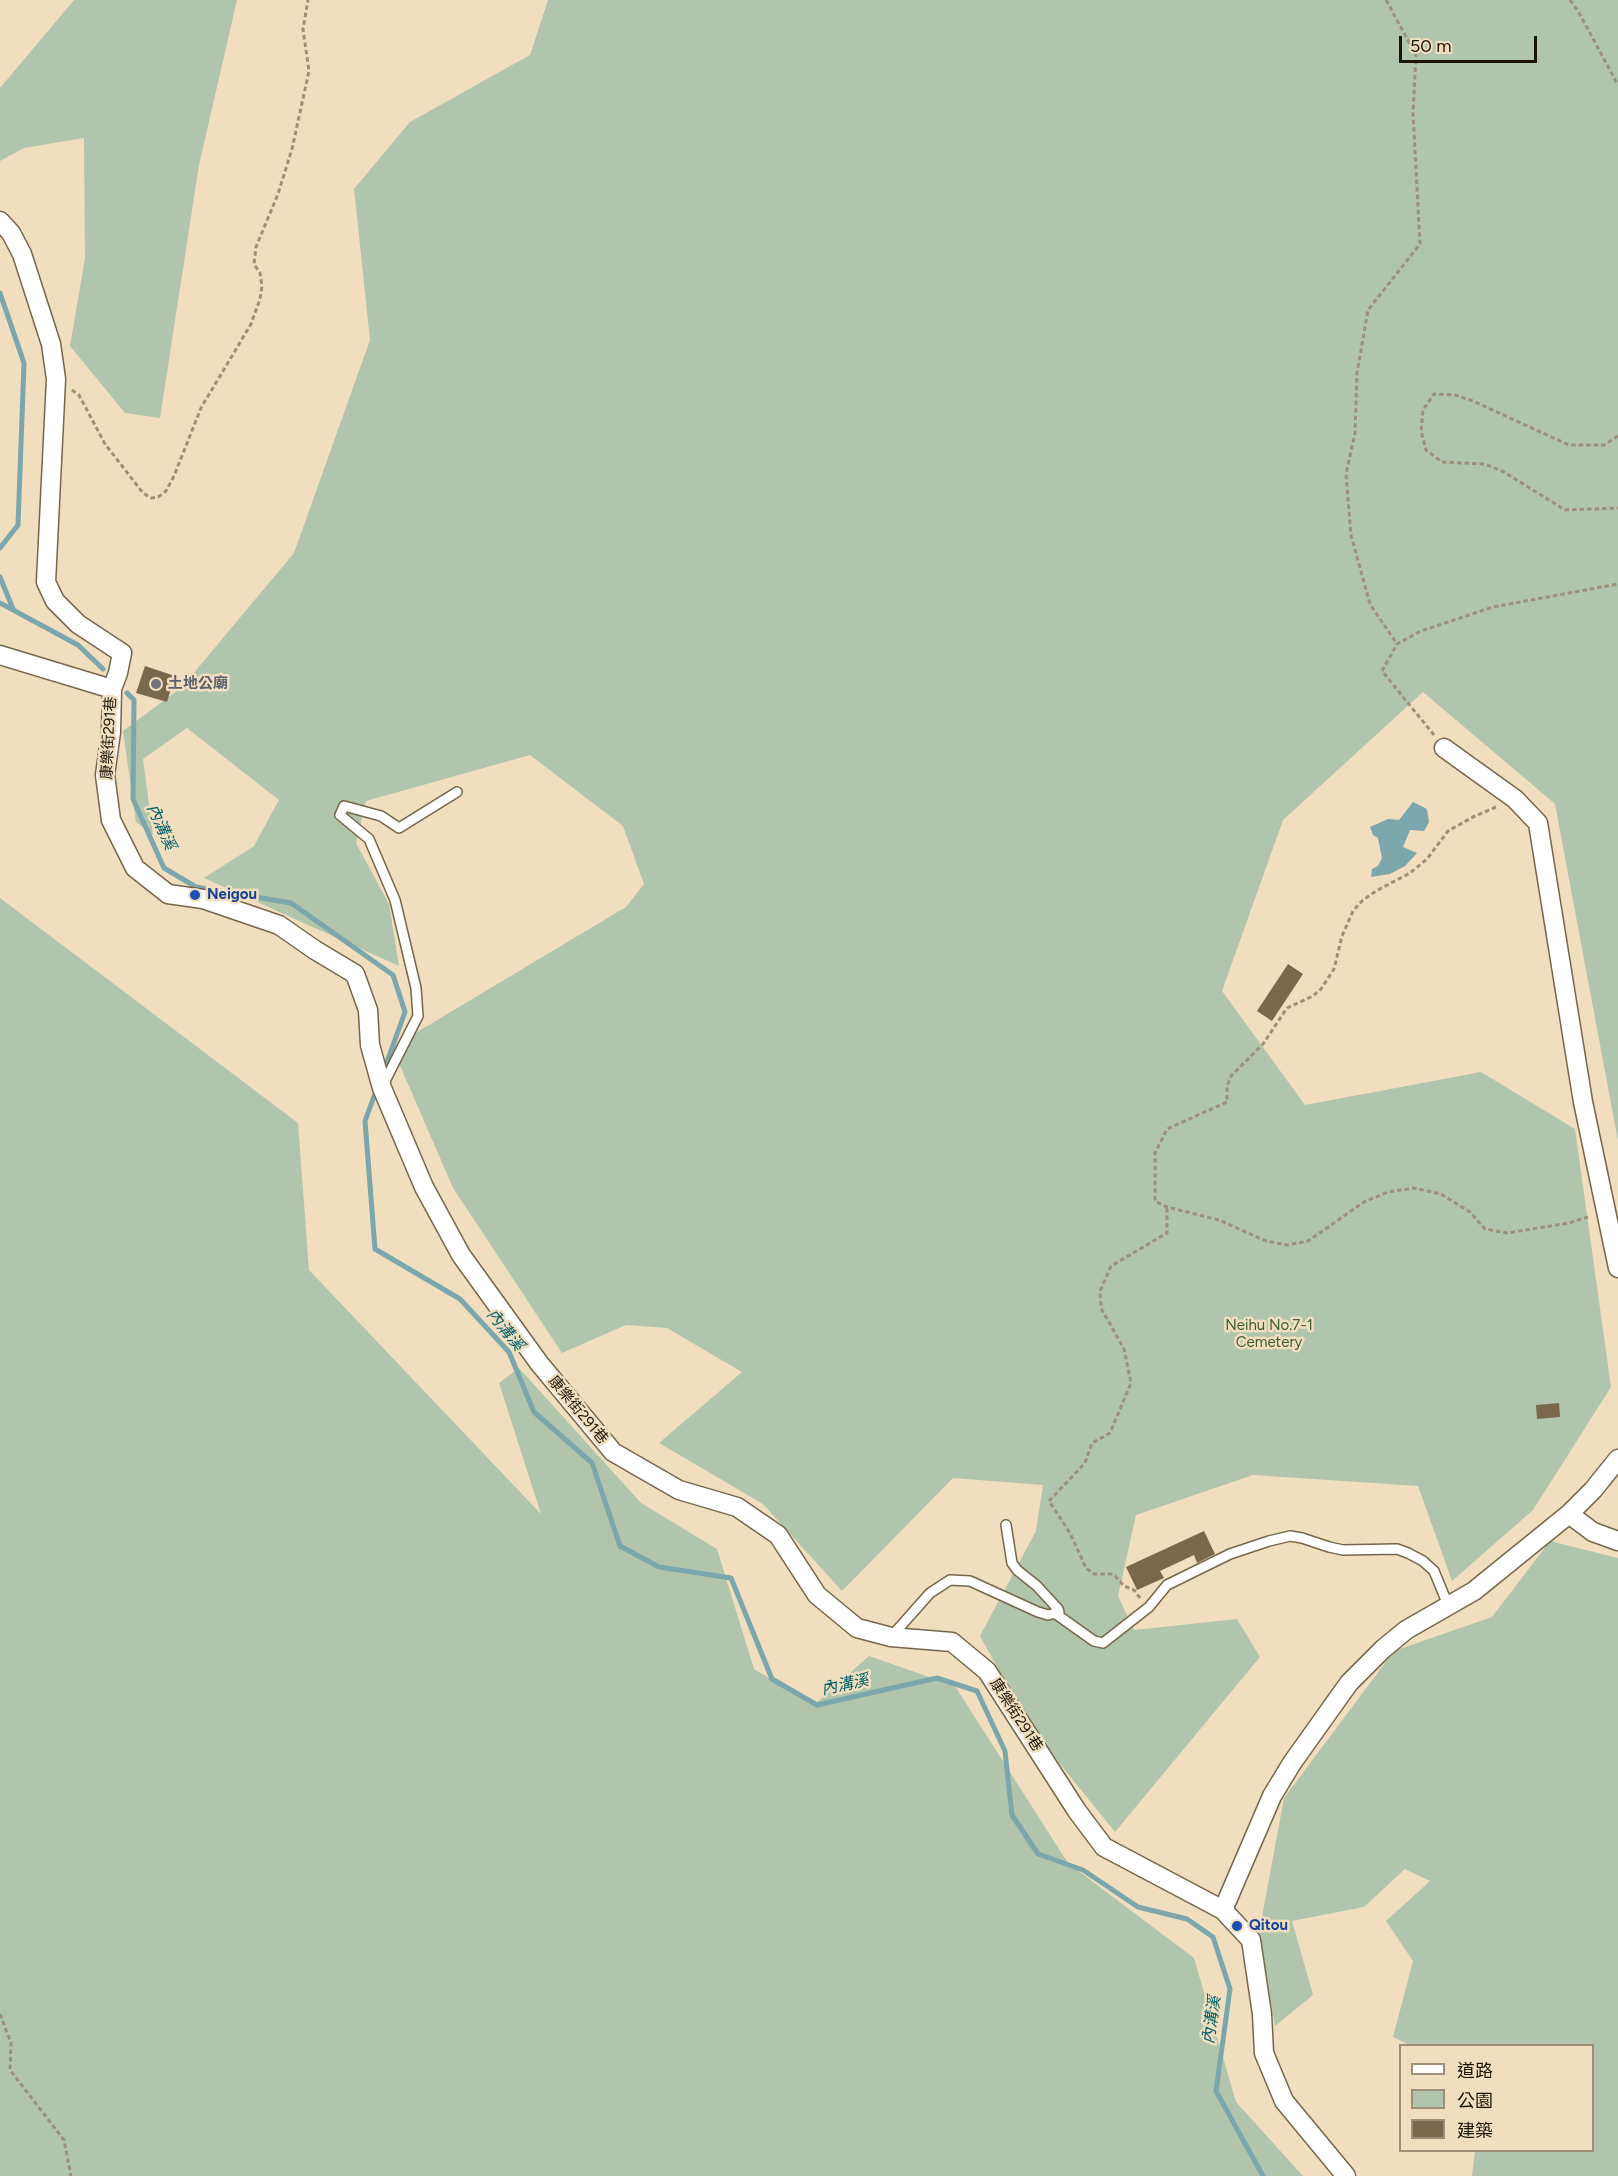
<!DOCTYPE html>
<html>
<head>
<meta charset="utf-8">
<style>
  body { margin:0 }
  #map { position:relative; width:1618px; height:2176px; overflow:hidden; background:#f1debf; font-family:Figtree,"Noto Sans TC",sans-serif }
  canvas { display:block }
  .legend { position:absolute; left:1399px; top:2044px; width:195px; height:108px; box-sizing:border-box; background:#f1debf; border:2px solid #9c8e77; margin:0; padding:8px 10px; list-style:none; font-size:18px; color:#1c160a }
  .legend li { display:flex; align-items:center; gap:12px; height:30px }
  .legend b { width:30px; border:2px solid #9c8e77 }
  .scale { position:absolute; left:1399px; top:36px; width:138px; height:27px; box-sizing:border-box; border:3px solid #1c160a; border-top:0; padding-left:8px; font-size:18px; line-height:21px; white-space:nowrap; color:#1c160a; -webkit-text-stroke:4px #f1debf; paint-order:stroke }
</style>
</head>
<body>
<div id="map">
<canvas width="1618" height="2176"></canvas>
<ul class="legend">
<li><b style="height:8px;background:#fff"></b>道路</li>
<li><b style="height:16px;background:#b0c5ac"></b>公園</li>
<li><b style="height:16px;background:#79684b"></b>建築</li>
</ul>
<div class="scale">50 m</div>
</div>
<script>
const ctx = document.querySelector('canvas').getContext('2d');
ctx.lineJoin = 'round';
function paint(path, color) { ctx.fillStyle = color; ctx.fill(path, 'evenodd'); }
const poly = rows => new Path2D(rows.map(r => 'M' + r).join(''));
function trace(path, color, width, dash) { ctx.strokeStyle = color; ctx.lineWidth = width; ctx.lineCap = dash ? 'butt' : 'round'; ctx.setLineDash(dash || []); ctx.stroke(path); }
function label(font, color, halo, rows, align = 'center') {
  ctx.font = font + ' Figtree,"Noto Sans TC",sans-serif'; ctx.lineWidth = 5; ctx.setLineDash([]); ctx.textBaseline = 'middle'; ctx.strokeStyle = halo; ctx.fillStyle = color; for (const [text, x, y, turn = 0] of rows) {
    ctx.save(); ctx.translate(x, y); ctx.rotate((+turn || 0) * Math.PI / 180); ctx.textAlign = isNaN(turn) ? turn : align; if (halo) ctx.strokeText(text, 0, 0); ctx.fillText(text, 0, 0); ctx.restore();
  }
}
const green = poly([
  [74,0,237,0,199,165,160,418,125,413,70,346,85,258,84,138,24,148,0,161,0,88],
  [548,0,1618,0,1618,1141,1555,804,1423,692,1283,820,1222,991,1305,1105,1481,1072,1575,1129,1611,1387,1533,1510,1452,1581,1418,1486,1253,1475,1136,1515,1118,1596,1134,1630,1237,1619,1260,1657,1115,1832,1031,1728,980,1636,1036,1531,1043,1485,953,1478,842,1591,763,1504,659,1443,742,1372,667,1328,626,1325,562,1353,453,1188,392,1047,626,907,644,884,623,826,530,755,366,801,356,843,389,904,399,966,204,878,254,846,279,800,187,728,143,759,153,835,136,822,123,731,182,687,294,553,370,340,354,189,410,122,530,55],
  [0,898,298,1123,309,1270,541,1514,499,1383,519,1368,641,1503,717,1549,754,1669,814,1705,869,1656,955,1686,1068,1863,1194,1958,1236,2102,1303,2176,0,2176],
  [1550,1541,1618,1558,1618,2176,1472,2176,1475,2151,1592,2150,1592,2046,1412,2046,1393,2037,1413,1961,1386,1921,1430,1881,1405,1869,1364,1907,1292,1921,1313,1995,1275,2026,1259,1933,1284,1798,1394,1651,1492,1617]
]);
const water = poly([
  [1413,802,1427,809,1429,822,1424,831,1410,830,1403,847,1417,853,1405,866,1390,874,1371,877,1372,869,1378,866,1382,858,1378,838,1373,835,1370,827,1388,819,1399,820]
]);
const stream = poly([
  [0,293,24,363,18,525,0,548],
  [0,577,13,609],
  [0,603,78,645,103,669],
  [127,693,134,700,133,799,164,868,196,887,291,903,393,975,405,1012,384,1070],
  [376,1091,365,1121,375,1249,460,1299,509,1352,534,1412,592,1463,620,1546,659,1567,731,1578,772,1679,817,1705,937,1678,977,1691,1005,1751,1012,1815,1038,1854,1083,1870,1138,1907,1187,1919,1213,1937,1230,1989,1216,2091,1263,2176]
]);
const building = poly([
  [145,666,175,676,167,702,136,693],
  [1288,964,1303,974,1272,1021,1257,1011],
  [1559,1403,1560,1417,1537,1419,1536,1405],
  [1204,1531,1215,1554,1197,1563,1194,1555,1160,1571,1164,1578,1137,1590,1126,1567]
]);
const path = poly([
  [1386,0,1416,55,1413,113,1420,244,1368,310,1357,373,1355,433,1346,474,1351,535,1370,604,1397,644],
  [1570,0,1578,11,1618,85],
  [72,390,79,395,105,444,143,493,151,498,158,497,166,491,174,476,201,408,251,324,260,299,262,286,260,273,254,264,256,247,278,194,292,149,309,71,303,29,308,0],
  [1618,436,1604,445,1569,445,1473,401,1455,395,1434,394,1423,410,1421,431,1426,450,1442,462,1485,464,1504,472,1565,510,1618,508],
  [1434,735,1382,671,1397,644,1421,631,1493,607,1618,584],
  [1496,807,1473,817,1448,831,1427,859,1410,873,1376,891,1363,900,1353,911,1342,936,1334,969,1321,989,1313,996,1287,1008,1263,1044,1231,1076,1227,1086,1227,1102,1167,1129,1155,1153,1155,1201,1167,1207,1219,1220,1266,1241,1287,1245,1308,1241,1364,1202,1388,1192,1414,1188,1441,1194,1470,1212,1485,1229,1507,1233,1569,1223,1588,1217],
  [1140,1598,1134,1590,1124,1586,1115,1576,1111,1574,1094,1574,1086,1568,1070,1533,1049,1501,1085,1463,1092,1443,1110,1433,1131,1383,1124,1349,1101,1308,1100,1291,1111,1266,1167,1233,1167,1207],
  [0,2014,11,2043,10,2070,64,2140,71,2176]
]);
const lane = poly([
  [383,1085,418,1016,416,988,395,900,369,839,340,815,344,806,381,816,399,828,457,792],
  [1056,1614,1094,1641,1103,1643,1149,1607,1167,1585,1230,1554,1269,1541,1290,1536,1302,1538,1329,1547,1343,1550,1397,1549,1408,1553,1423,1561,1434,1571,1448,1605],
  [891,1637,930,1593,950,1580,970,1581,1038,1612,1048,1615,1059,1612,1058,1609,1037,1586,1017,1570,1012,1563,1006,1525]
]);
const street = poly([
  [0,221,11,233,22,254,51,344,56,379,46,582,55,601,78,624,122,653,118,673,112,689],
  [0,655,112,689,111,732,105,775,111,820,135,868,168,894,203,899,279,925,315,950,355,974,368,1010,370,1045,382,1088,424,1187,461,1255,539,1363,613,1452,679,1490,737,1507,778,1535,817,1595,857,1628,891,1637,952,1642,987,1671,1077,1811,1104,1847,1223,1910,1251,1940,1262,2014,1264,2053,1284,2101,1346,2176],
  [1444,748,1515,799,1538,823,1583,1102,1618,1268],
  [1569,1514,1593,1532,1618,1541],
  [1223,1910,1272,1796,1292,1763,1349,1683,1383,1649,1406,1630,1474,1591,1569,1514,1593,1490,1618,1459]
]);
const markers = [
  [156,684,6,"#6b7280"],
  [195,895,6,"#1a4fb4"],
  [1237,1926,6,"#1a4fb4"]
];
const worshipNames = [
  ["土地公廟",168,684]
];
const streetNames = [
  ["康樂街291巷",109,738,-87],
  ["康樂街291巷",578,1410,50],
  ["康樂街291巷",1016,1715,57]
];
const transitNames = [
  ["Neigou",207,895],
  ["Qitou",1249,1926]
];
const parkNames = [
  ["Neihu No.7-1",1269,1326],
  ["Cemetery",1269,1343]
];
const waterNames = [
  ["內溝溪",161,827,66],
  ["內溝溪",505,1330,51],
  ["內溝溪",845,1685,-12],
  ["內溝溪",1212,2020,-82]
];
paint(green, '#b0c5ac');
paint(water, '#7aa6ac');
trace(stream, '#7aa6ac', 5);
paint(building, '#79684b');
trace(lane, '#76664a', 12);
trace(street, '#76664a', 21);
trace(path, '#9e9078', 3, [4.5, 3]);
trace(lane, '#fff', 9);
trace(street, '#fff', 18);
for (const [x, y, r, color] of markers) { const dot = new Path2D(); dot.arc(x, y, r, 0, 2 * Math.PI); ctx.fillStyle = color; ctx.fill(dot); trace(dot, '#f1debf', 2); }
label('bold 15px', '#5b616d', '#f1debf', worshipNames, 'left');
label('15px', '#1c160a', '#f1debf', streetNames);
label('bold 15px', '#164399', '#f1debf', transitNames, 'left');
label('15px', '#3c5e34', '#f1debf', parkNames);
label('italic 16px', '#00606b', '#f1debf', waterNames);
</script>
</body>
</html>
